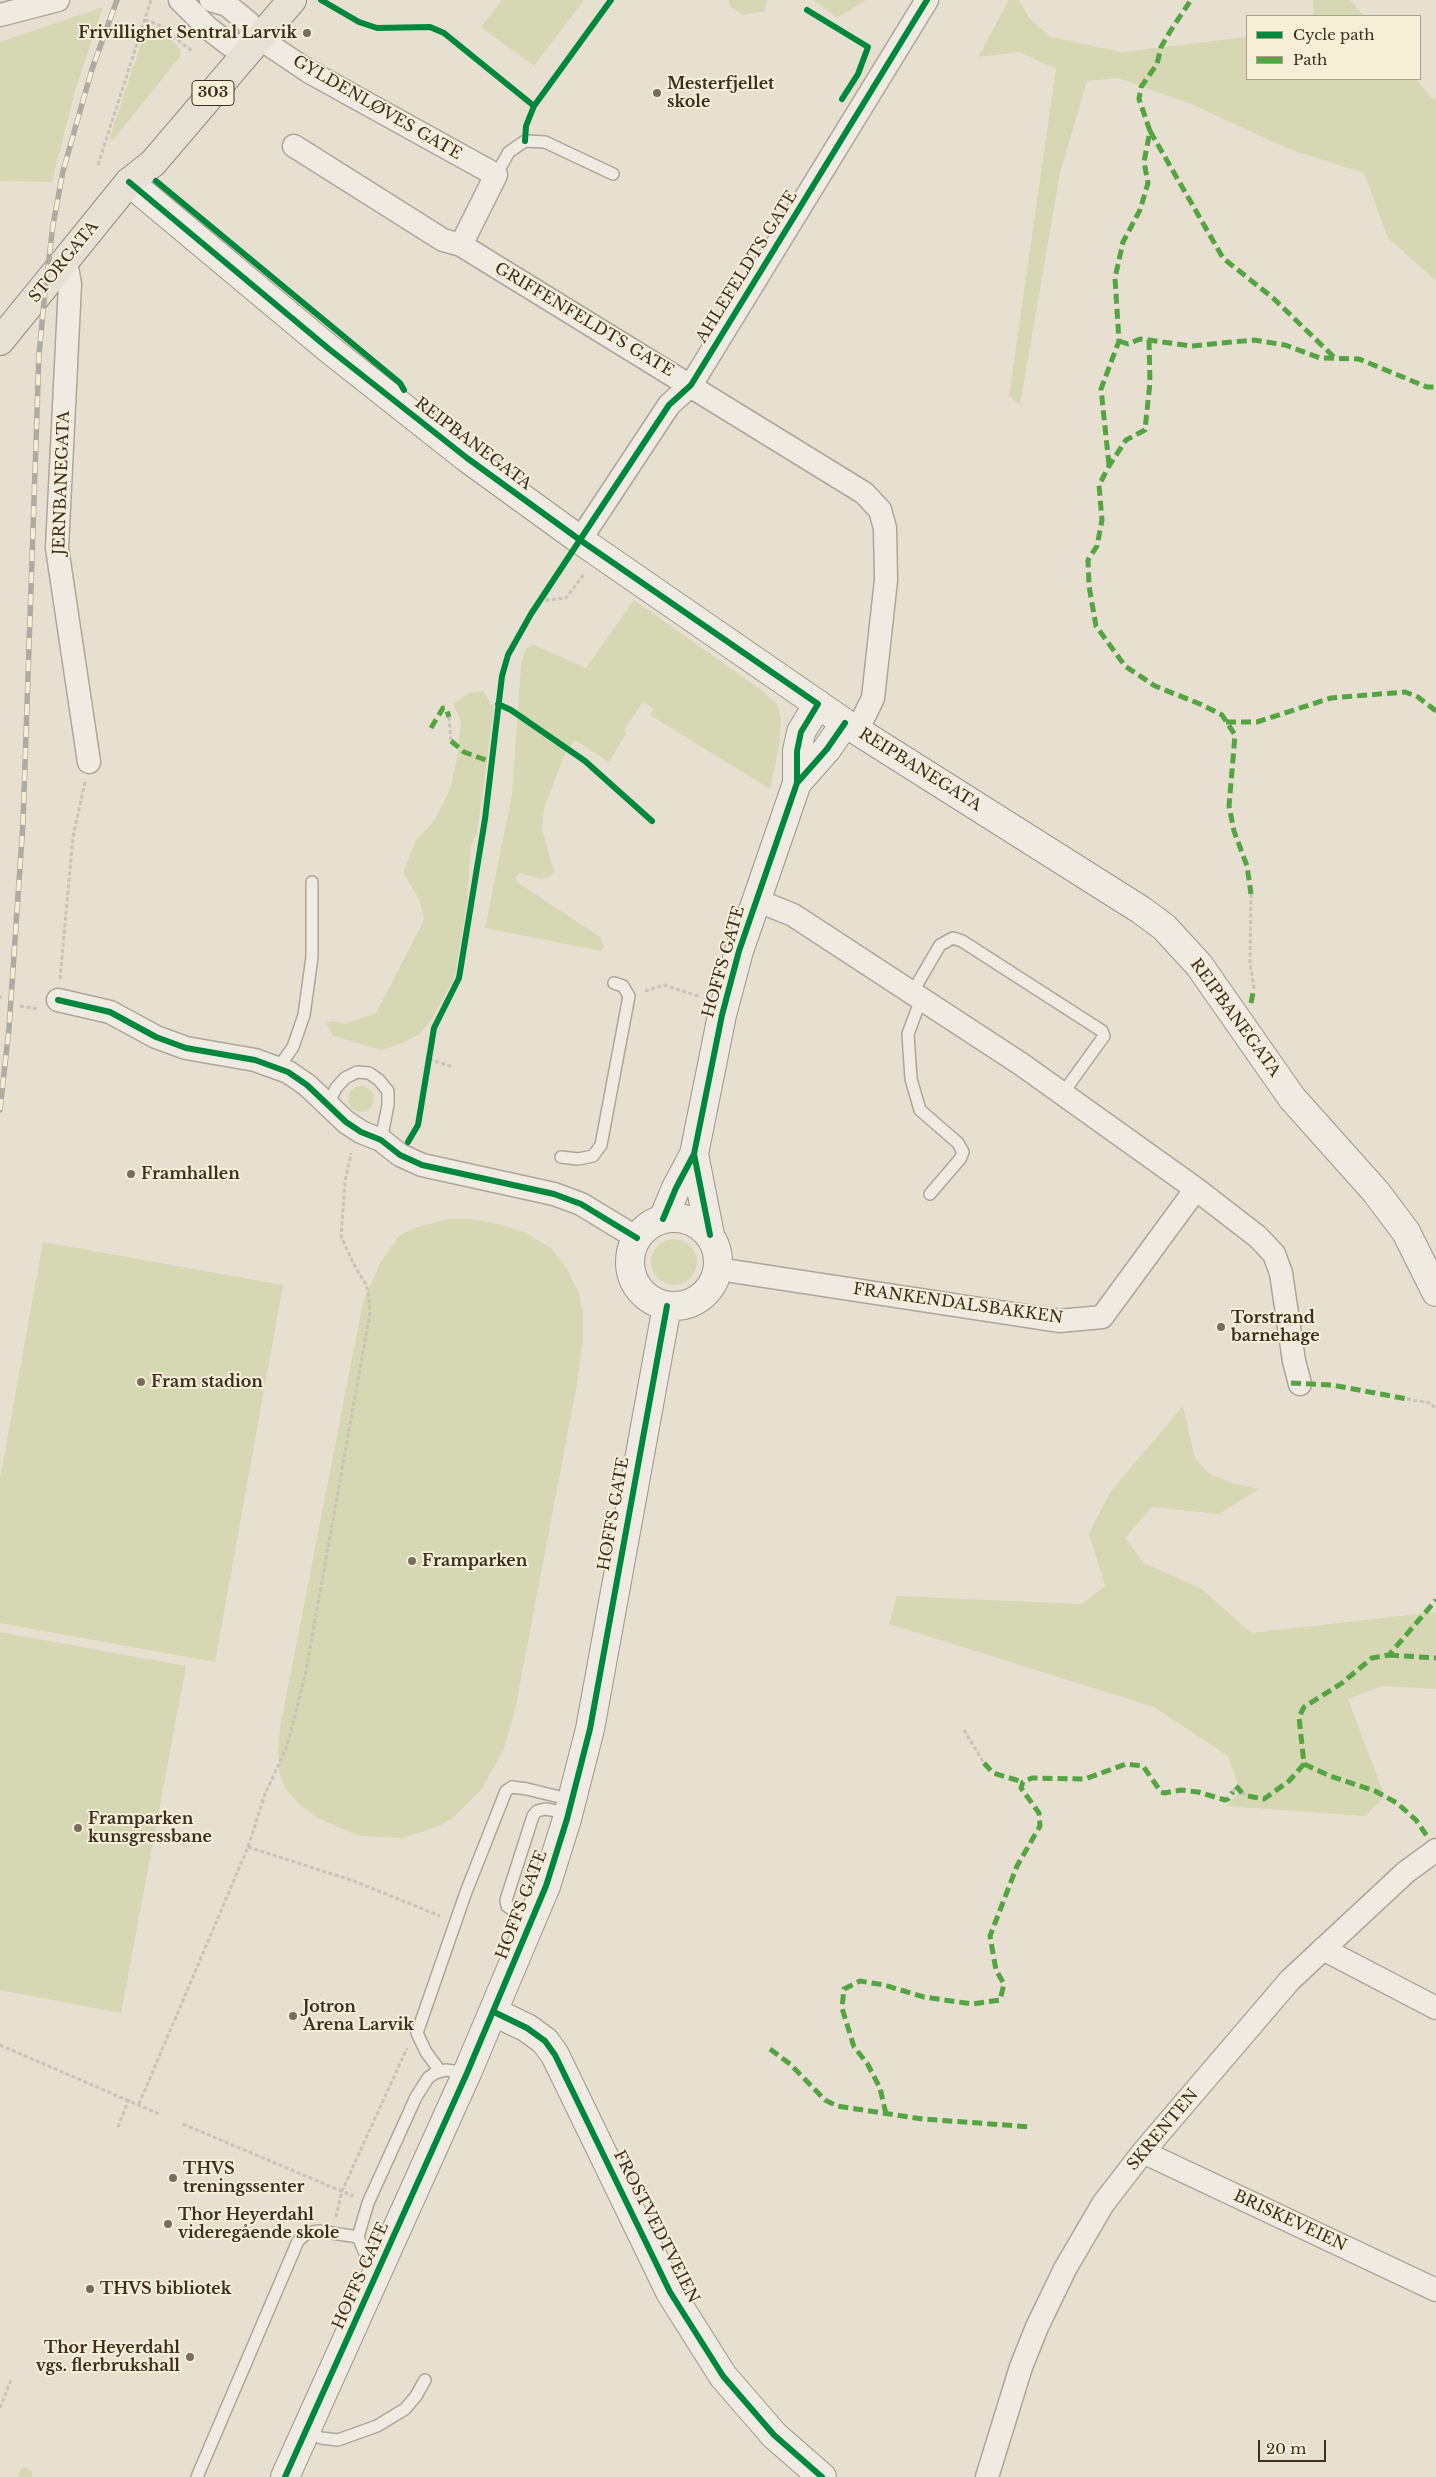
<!DOCTYPE html>
<html>
<head>
<meta charset="utf-8">
<style>
  body { margin:0 }
  #map { position:relative; width:1436px; height:2477px; overflow:hidden; background:#e7e0d1; font-family:"Libre Baskerville",serif }
  canvas { display:block }
  .legend { position:absolute; left:1246px; top:15px; width:175px; height:65px; box-sizing:border-box; background:#f7eed8; border:1px solid #ada18e; margin:0; padding:6px 9px; list-style:none; font-size:15px; color:#3d2e20 }
  .legend li { display:flex; align-items:center; gap:10px; height:25px }
  .legend b { width:25px; border:1px solid #ada18e }
  .scale { position:absolute; left:1258px; top:2440px; width:68px; height:22px; box-sizing:border-box; border:2px solid #3d2e20; border-top:0; padding-left:6px; font-size:15px; line-height:18px; white-space:nowrap; color:#3d2e20; -webkit-text-stroke:4px #f7eed8; paint-order:stroke }
</style>
</head>
<body>
<div id="map">
<canvas width="1436" height="2477"></canvas>
<ul class="legend">
<li><b style="height:6px;background:#00873e"></b>Cycle path</li>
<li><b style="height:6px;background:#54a441"></b>Path</li>
</ul>
<div class="scale">20 m</div>
</div>
<script>
const ctx = document.querySelector('canvas').getContext('2d');
ctx.lineJoin = 'round';
function paint(path, color) { ctx.fillStyle = color; ctx.fill(path, 'evenodd'); }
const poly = rows => new Path2D(rows.map(r => 'M' + r).join(''));
function trace(path, color, width, dash) { ctx.strokeStyle = color; ctx.lineWidth = width; ctx.lineCap = dash ? 'butt' : 'round'; ctx.setLineDash(dash || []); ctx.stroke(path); }
function label(font, color, halo, rows, align = 'center') {
  ctx.font = font + ' "Libre Baskerville",serif'; ctx.lineWidth = 4; ctx.setLineDash([]); ctx.textBaseline = 'middle'; ctx.strokeStyle = halo; ctx.fillStyle = color; for (const [text, x, y, turn = 0] of rows) {
    ctx.save(); ctx.translate(x, y); ctx.rotate((+turn || 0) * Math.PI / 180); ctx.textAlign = isNaN(turn) ? turn : align; if (halo) ctx.strokeText(text, 0, 0); ctx.fillText(text, 0, 0); ctx.restore();
  }
}
const green = poly([
  [502,0,584,0,534,66,481,27],
  [729,0,767,0,765,11,743,15,729,6],
  [813,0,866,0,837,18],
  [1009,0,1019,0,1029,18,1051,37,1121,52,1247,37,1247,79,1416,79,1432,98,1436,99,1436,281,1388,238,1364,173,1291,150,1191,104,1118,78,1087,81,1060,173,1020,405,1009,396,1056,69,1020,52,978,57],
  [1313,0,1350,0,1364,16,1314,16],
  [103,7,75,91,52,182,0,181,0,42],
  [150,28,158,29,173,41,181,50,179,58,114,139,111,140,110,137,145,32],
  [634,600,760,689,777,704,781,718,779,746,770,789,650,715,654,709,643,702,624,730,626,733,609,762,575,740,564,756,544,808,542,829,554,872,548,878,541,879,519,873,516,878,517,882,600,937,604,947,601,951,485,928,512,795,521,665,525,649,534,645,586,668],
  [483,691,494,708,477,833,471,845,467,901,455,977,432,1019,420,1034,400,1044,381,1050,333,1036,326,1023,333,1021,344,1024,376,1013,422,924,424,918,419,899,403,872,417,839,434,821,450,790,457,759,461,721,453,704,471,692],
  '348 1099a13 13 0 1 1 26 0a13 13 0 1 1-26 0Z',
  [449,1219,472,1219,498,1224,524,1232,551,1248,567,1269,579,1293,583,1315,583,1339,577,1384,515,1710,503,1751,481,1790,453,1818,437,1827,403,1838,359,1836,318,1818,300,1805,286,1790,280,1776,278,1752,280,1728,363,1302,380,1263,399,1236,414,1228],
  '651 1262a23 23 0 1 1 46 0a23 23 0 1 1-46 0Z',
  [43,1242,283,1285,215,1662,0,1623,0,1479],
  [1183,1406,1195,1458,1210,1474,1233,1483,1259,1489,1219,1514,1152,1507,1125,1538,1144,1563,1202,1589,1251,1633,1436,1612,1436,1689,1382,1686,1348,1699,1385,1797,1364,1816,1227,1806,1240,1791,1228,1756,1154,1707,889,1624,897,1596,1082,1604,1105,1586,1089,1533,1111,1491],
  [0,1632,186,1666,121,2013,0,1990],
  [25,2467,32,2471,32,2477,18,2477,20,2470]
]);
const path = poly([
  [145,20,159,25,192,51],
  [98,165,151,0],
  [539,601,566,598,585,573],
  [449,717,451,741],
  [1251,894,1250,963,1254,988],
  [60,979,73,837,85,782],
  [645,991,664,985,701,997],
  [0,997,2,997],
  [20,1006,39,1009],
  [429,1059,453,1067],
  [1407,1399,1430,1403,1436,1409],
  [964,1730,984,1763],
  [1233,1792,1236,1786],
  [1242,1793,1248,1796],
  [248,1847,354,1881,440,1916],
  [0,2045,159,2114],
  [139,2104,248,1847,265,1794,287,1746,305,1676,370,1313,367,1286,353,1263,341,1236,345,1182,351,1153],
  [183,2124,353,2196],
  [118,2127,129,2099],
  [336,2217,342,2191,407,2048],
  [0,2408,11,2380]
]);
const lane = poly([
  [496,175,509,152,525,141,545,142,613,174],
  [912,993,940,945,953,938,962,941,1102,1031,1104,1036,1063,1093],
  [921,999,908,1034,911,1079,920,1110,958,1143,963,1152,960,1159,930,1194],
  [278,1068,293,1047,304,1015,312,957,312,882],
  [328,1105,336,1088,345,1078,357,1072,369,1073,379,1080,388,1091,388,1105,381,1140],
  [561,1157,578,1159,593,1156,601,1145,629,996,623,986,614,983],
  [531,1921,514,1911,507,1906,506,1900,533,1816,537,1811,545,1809,569,1813],
  [440,2071,426,2052,417,2033,466,1892,506,1791,512,1787,527,1789,572,1800],
  [380,2267,364,2251,358,2237,368,2203,416,2097,428,2078,435,2073,446,2070,467,2073],
  [306,2431,321,2438,338,2440,377,2426,405,2409,416,2396,425,2380],
  [197,2477,298,2241,307,2233,319,2231,358,2237]
]);
const street = poly([
  [180,0,208,28,230,45,254,45,249,23,227,5,211,0],
  [0,15,58,0],
  [259,38,308,71,496,175,461,245],
  [294,146,443,240,461,245,864,493,880,510,885,528,886,580,873,698,857,731],
  [66,262,70,284,57,548,89,762],
  [580,540,669,405,691,385,927,0],
  [756,900,793,915,1021,1064,1196,1189,1258,1237,1274,1254,1281,1273,1294,1361,1300,1384],
  [58,1000,110,1012,156,1037,186,1048,255,1060,288,1072,307,1085,346,1122,361,1132,381,1140,400,1155,422,1165,554,1194,581,1204,637,1238],
  [718,1269,1059,1321,1102,1317,1196,1189],
  [1323,1949,1436,2008],
  [1143,2152,1436,2290],
  [987,2477,1021,2367,1037,2327,1065,2269,1103,2204,1143,2152,1290,1980,1406,1872,1436,1850]
]);
const secondary = poly([
  [129,182,329,349,467,458,580,540,845,723,1141,910,1164,927,1199,965,1292,1098,1376,1192,1406,1232,1436,1292],
  [797,783,827,749,845,723],
  [694,1154,710,1235],
  '630 1262a44 44 0 1 1 88 0a44 44 0 1 1-88 0Z',
  [663,1219,676,1188,694,1154,722,1015,739,951,797,783,797,751,801,732,818,704],
  [494,2012,527,2028,545,2041,555,2055,670,2292,723,2376,774,2435,822,2477],
  [285,2477,467,2073,546,1886,567,1819,590,1729,667,1306]
]);
const primary = poly([
  [0,341,129,182,153,163,292,0]
]);
const rail = poly([
  [0,1110,9,1028,23,823,39,354,45,291,53,225,63,171,92,69,117,0]
]);
const quiet = poly([
  [1150,131,1223,258,1273,298,1337,360],
  [1149,340,1150,382,1145,430,1126,440,1109,466,1099,485,1102,520,1097,546,1088,560,1089,586,1096,626,1125,666,1155,686,1200,704,1222,715,1235,735,1229,806,1234,831,1247,866,1251,894],
  [1119,341,1128,344,1140,339,1149,340,1191,346,1254,340,1285,345,1320,358,1359,359,1427,387,1436,387],
  [1109,465,1101,389,1119,341,1115,278,1123,242,1140,210,1148,183,1144,162,1150,131,1139,99,1141,87,1157,64,1161,47,1171,30,1191,0],
  [1226,722,1257,722,1331,698,1405,692,1418,697,1436,711],
  [431,728,443,708,446,708,449,717],
  [451,741,464,752,491,762],
  [1251,1003,1254,988],
  [1291,1383,1332,1385,1407,1399],
  [1389,1655,1436,1658],
  [984,1763,993,1773,1023,1782],
  [1304,1764,1330,1776,1375,1791,1397,1803,1416,1820,1427,1836],
  [1236,1786,1242,1793],
  [1248,1796,1264,1799,1289,1781,1304,1764,1299,1717,1304,1707,1342,1683,1372,1658,1389,1655,1436,1600],
  [770,2049,790,2064,825,2100,837,2106,923,2119,1032,2127],
  [886,2114,880,2088,867,2063,854,2047,842,2008,844,1989,860,1981,884,1985,924,1997,972,2004,1000,2000,1004,1984,996,1970,990,1936,1017,1866,1040,1826,1039,1813,1021,1788,1023,1782,1032,1778,1085,1779,1126,1764,1143,1766,1161,1792,1164,1793,1181,1790,1198,1792,1225,1800,1228,1799,1233,1792]
]);
const cycleway = poly([
  [321,0,359,22,377,28,430,27,444,33,534,106],
  [807,10,868,47,858,74,842,99],
  [525,141,526,126,534,106,611,0],
  [156,181,400,383,404,390],
  [129,182,329,349,467,458,580,540,818,704,801,732,797,751,797,783,739,951,722,1015,694,1154,676,1188,663,1219],
  [498,704,511,710,585,761,652,821],
  [797,783,827,749,845,723],
  [58,1000,110,1012,156,1037,186,1048,255,1060,288,1072,307,1085,346,1122,361,1132,381,1140,400,1155,422,1165,554,1194,581,1204,637,1238],
  [408,1142,418,1125,434,1028,459,978,485,819,502,676,508,655,531,614,669,405,691,385,927,0],
  [694,1154,710,1235],
  [494,2012,527,2028,545,2041,555,2055,670,2292,723,2376,774,2435,822,2477],
  [285,2477,467,2073,546,1886,567,1819,590,1729,667,1306]
]);
const markers = [
  [307,33,5,"#786c5e"],
  [657,93,5,"#786c5e"],
  [131,1174,5,"#786c5e"],
  [1221,1327,5,"#786c5e"],
  [141,1382,5,"#786c5e"],
  [412,1561,5,"#786c5e"],
  [78,1828,5,"#786c5e"],
  [293,2016,5,"#786c5e"],
  [173,2178,5,"#786c5e"],
  [168,2224,5,"#786c5e"],
  [90,2289,5,"#786c5e"],
  [190,2357,5,"#786c5e"]
];
const shields = [
  [213,93,42]
];
const shieldNames = [
  ["303",213,93]
];
const poiNames = [
  ["Frivillighet Sentral Larvik",297,33,"right"],
  ["Mesterfjellet",667,84],
  ["skole",667,102],
  ["Framhallen",141,1174],
  ["Torstrand",1231,1318],
  ["barnehage",1231,1336],
  ["Fram stadion",151,1382],
  ["Framparken",422,1561],
  ["Framparken",88,1819],
  ["kunsgressbane",88,1837],
  ["Jotron",303,2007],
  ["Arena Larvik",303,2025],
  ["THVS",183,2169],
  ["treningssenter",183,2187],
  ["Thor Heyerdahl",178,2215],
  ["videregående skole",178,2233],
  ["THVS bibliotek",100,2289],
  ["Thor Heyerdahl",180,2348,"right"],
  ["vgs. flerbrukshall",180,2366,"right"]
];
const streetNames = [
  ["GYLDENLØVES GATE",377,108,30],
  ["STORGATA",64,262,-51],
  ["AHLEFELDTS GATE",747,267,-58],
  ["GRIFFENFELDTS GATE",584,320,31],
  ["REIPBANEGATA",473,444,37],
  ["JERNBANEGATA",62,483,-88],
  ["REIPBANEGATA",920,770,32],
  ["HOFFS GATE",724,962,-74],
  ["REIPBANEGATA",1235,1018,54],
  ["FRANKENDALSBAKKEN",958,1304,8],
  ["HOFFS GATE",614,1514,-80],
  ["HOFFS GATE",522,1905,-69],
  ["SKRENTEN",1163,2130,-50],
  ["BRISKEVEIEN",1290,2221,25],
  ["FROSTVEDTVEIEN",656,2227,63],
  ["HOFFS GATE",361,2276,-66]
];
paint(green, '#d6d7b3');
trace(lane, '#ada599', 14);
trace(street, '#ada599', 25);
trace(secondary, '#9c958a', 30);
trace(primary, '#928b80', 30);
trace(path, '#c8c2b9', 3, [4, 2.5]);
trace(lane, '#efebe3', 11);
trace(street, '#efebe3', 22);
trace(secondary, '#efebe3', 28);
trace(primary, '#e6e1d4', 28);
trace(rail, '#afaaa2', 5.5);
trace(rail, '#f7eed8', 4, [11]);
trace(quiet, '#54a441', 5, [10, 5]);
trace(cycleway, '#00873e', 6);
for (const [x, y, r, color] of markers) { const dot = new Path2D(); dot.arc(x, y, r, 0, 2 * Math.PI); ctx.fillStyle = color; ctx.fill(dot); trace(dot, '#f7eed8', 2); }
for (const [x, y, w] of shields) { const box = new Path2D(); box.roundRect(x - w / 2, y - 12.5, w, 25, 4); ctx.fillStyle = '#f7eed8'; ctx.fill(box); trace(box, '#3d2e20', 1); }
label('bold 15px', '#3d2e20', null, shieldNames);
label('bold 16px', '#3d2e20', '#f7eed8', poiNames, 'left');
label('16px', '#3d2e20', '#f7eed8', streetNames);
</script>
</body>
</html>
